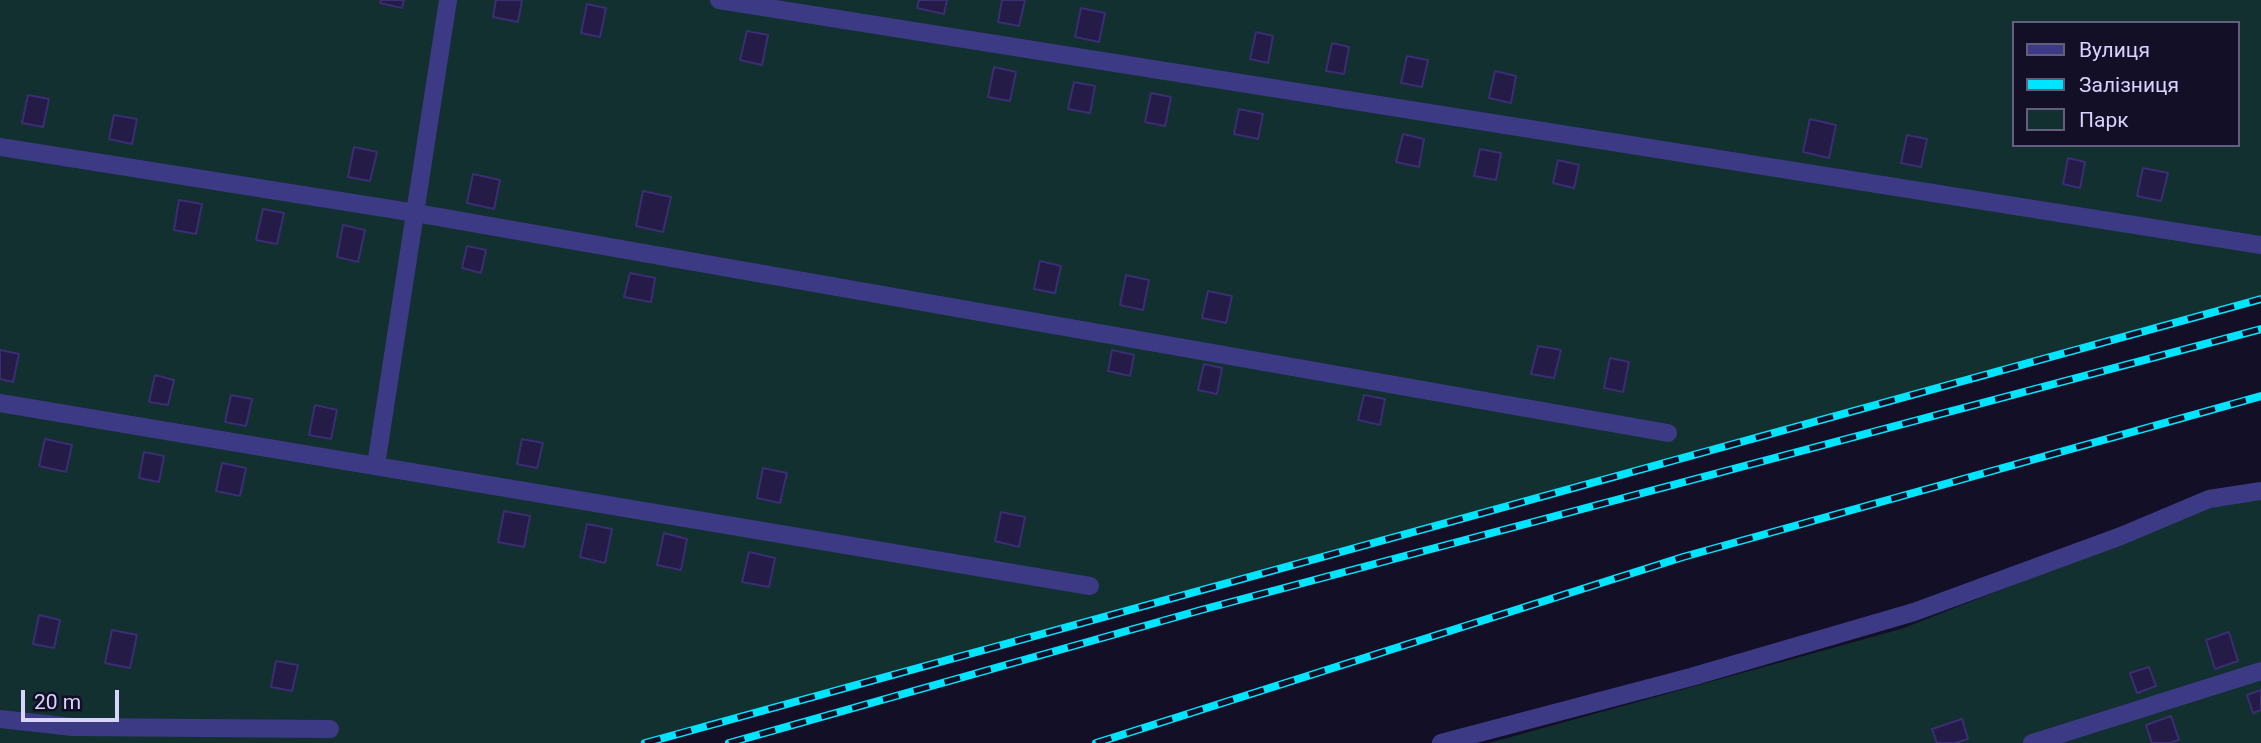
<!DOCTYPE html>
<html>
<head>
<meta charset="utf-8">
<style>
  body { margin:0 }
  #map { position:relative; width:2261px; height:743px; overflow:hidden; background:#130f26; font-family:Roboto,sans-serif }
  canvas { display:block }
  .legend { position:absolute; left:2012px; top:21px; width:228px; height:126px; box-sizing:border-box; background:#130f26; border:2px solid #625e7d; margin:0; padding:9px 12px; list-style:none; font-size:21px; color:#d9d4ff }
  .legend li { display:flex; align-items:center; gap:14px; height:35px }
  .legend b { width:35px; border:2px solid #625e7d }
  .scale { position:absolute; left:21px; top:690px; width:98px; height:32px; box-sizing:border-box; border:4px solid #d9d4ff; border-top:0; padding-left:9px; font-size:21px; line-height:24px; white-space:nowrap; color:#d9d4ff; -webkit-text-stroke:5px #130f26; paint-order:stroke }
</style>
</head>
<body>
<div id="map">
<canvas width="2261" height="743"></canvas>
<ul class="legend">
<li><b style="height:9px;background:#3d3a85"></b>Вулиця</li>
<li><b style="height:9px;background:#00e5ff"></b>Залізниця</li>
<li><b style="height:19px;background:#12302f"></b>Парк</li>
</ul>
<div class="scale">20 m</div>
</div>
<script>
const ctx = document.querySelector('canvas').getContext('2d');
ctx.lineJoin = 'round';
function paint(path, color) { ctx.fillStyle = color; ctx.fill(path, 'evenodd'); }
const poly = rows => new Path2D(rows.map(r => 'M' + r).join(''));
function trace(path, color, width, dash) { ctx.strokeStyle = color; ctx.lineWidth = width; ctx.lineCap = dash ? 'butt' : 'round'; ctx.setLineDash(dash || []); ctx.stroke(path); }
const green = poly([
  [0,0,2261,0,2261,299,645,743,0,743],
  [2014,23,2238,23,2238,145,2014,145],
  [2237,494,2261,495,2261,743,1489,743,1901,629,2146,533]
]);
const building = poly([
  [381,0,404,0,402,8,380,3,381,0],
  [496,0,522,0,518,22,493,17,496,0],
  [919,0,947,0,944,14,917,8,919,0],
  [1002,0,1025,0,1019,26,998,22,1002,0],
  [587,4,606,8,600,37,581,33,587,4],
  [1081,8,1105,13,1099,42,1075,37,1081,8],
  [747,31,768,35,762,65,740,60,747,31],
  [1256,32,1273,36,1268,63,1250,59,1256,32],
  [1332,43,1349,47,1344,74,1326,71,1332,43],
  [1407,56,1428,60,1422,87,1401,83,1407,56],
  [994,67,1016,72,1010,101,988,97,994,67],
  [1495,71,1516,76,1511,103,1489,98,1495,71],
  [1074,82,1095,86,1090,113,1068,109,1074,82],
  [1151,93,1171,97,1165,126,1145,122,1151,93],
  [28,95,49,99,43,127,22,123,28,95],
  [1239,109,1263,114,1258,139,1234,134,1239,109],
  [114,115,137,119,132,144,109,139,114,115],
  [1810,119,1836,125,1829,158,1803,152,1810,119],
  [1403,134,1424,139,1419,167,1396,162,1403,134],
  [1907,135,1927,139,1921,167,1901,163,1907,135],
  [354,147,377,152,370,181,348,177,354,147],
  [1480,149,1501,153,1496,180,1474,176,1480,149],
  [2068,158,2085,162,2080,188,2063,184,2068,158],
  [1558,160,1579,165,1574,188,1553,183,1558,160],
  [2143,168,2168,173,2161,201,2137,196,2143,168],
  [473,174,500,180,494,209,467,203,473,174],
  [643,191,671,197,663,232,636,226,643,191],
  [179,200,202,204,196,234,174,230,179,200],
  [263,209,284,213,277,244,256,240,263,209],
  [343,225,365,230,358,262,337,257,343,225],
  [467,246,486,250,481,273,462,268,467,246],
  [1040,261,1061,266,1055,293,1034,289,1040,261],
  [630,273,655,278,651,302,624,297,630,273],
  [1126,275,1149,280,1143,310,1120,305,1126,275],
  [1208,291,1232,296,1226,323,1202,318,1208,291],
  [1538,346,1561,350,1554,378,1531,374,1538,346],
  [0,350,19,354,13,382,0,379,0,350],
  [1112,350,1134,355,1130,376,1108,371,1112,350],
  [1610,358,1629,362,1623,392,1604,388,1610,358],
  [1204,364,1222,368,1217,394,1198,390,1204,364],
  [155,375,174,380,168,405,149,402,155,375],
  [231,395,252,399,246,426,225,422,231,395],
  [1364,395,1385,399,1380,425,1358,420,1364,395],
  [315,405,337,410,331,439,309,435,315,405],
  [45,439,72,445,66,472,39,466,45,439],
  [522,439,543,443,537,468,517,464,522,439],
  [144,452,164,456,159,482,139,478,144,452],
  [222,463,246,468,240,496,216,491,222,463],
  [763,468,787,473,780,503,757,498,763,468],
  [504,511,530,516,524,547,498,542,504,511],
  [1001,512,1025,517,1019,547,995,541,1001,512],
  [587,524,612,529,605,563,580,557,587,524],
  [664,533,687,539,681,570,657,565,664,533],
  [749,552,775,558,769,587,742,582,749,552],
  [39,615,60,620,54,648,33,644,39,615],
  [112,630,137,635,130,668,105,663,112,630],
  [2229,632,2238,661,2215,669,2206,640,2229,632],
  [276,661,298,665,292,691,271,687,276,661],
  [2149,667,2156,686,2137,693,2130,673,2149,667],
  [2261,690,2261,710,2253,713,2247,695,2261,690],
  [2171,716,2179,740,2169,743,2152,743,2146,725,2171,716],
  [1962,719,1968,739,1955,743,1937,743,1932,729,1962,719]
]);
const lane = poly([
  [719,0,2261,245],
  [0,147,416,213,1668,433],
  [0,403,1090,586],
  [376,465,448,0],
  [0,719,73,727,330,729],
  [2032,743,2261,671]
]);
const street = poly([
  [1441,743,1691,677,1914,612,2121,536,2209,499,2261,491]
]);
const rail = poly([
  [645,743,2261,299],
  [729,743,1201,610,2261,329],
  [1096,743,1683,557,2261,396]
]);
paint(green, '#12302f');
paint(building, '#241b47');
trace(building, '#3b2d73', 2);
trace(lane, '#3d3a85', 18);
trace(street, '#3d3a85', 18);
trace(rail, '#00e5ff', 8);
trace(rail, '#130f26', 5, [16]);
</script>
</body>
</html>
